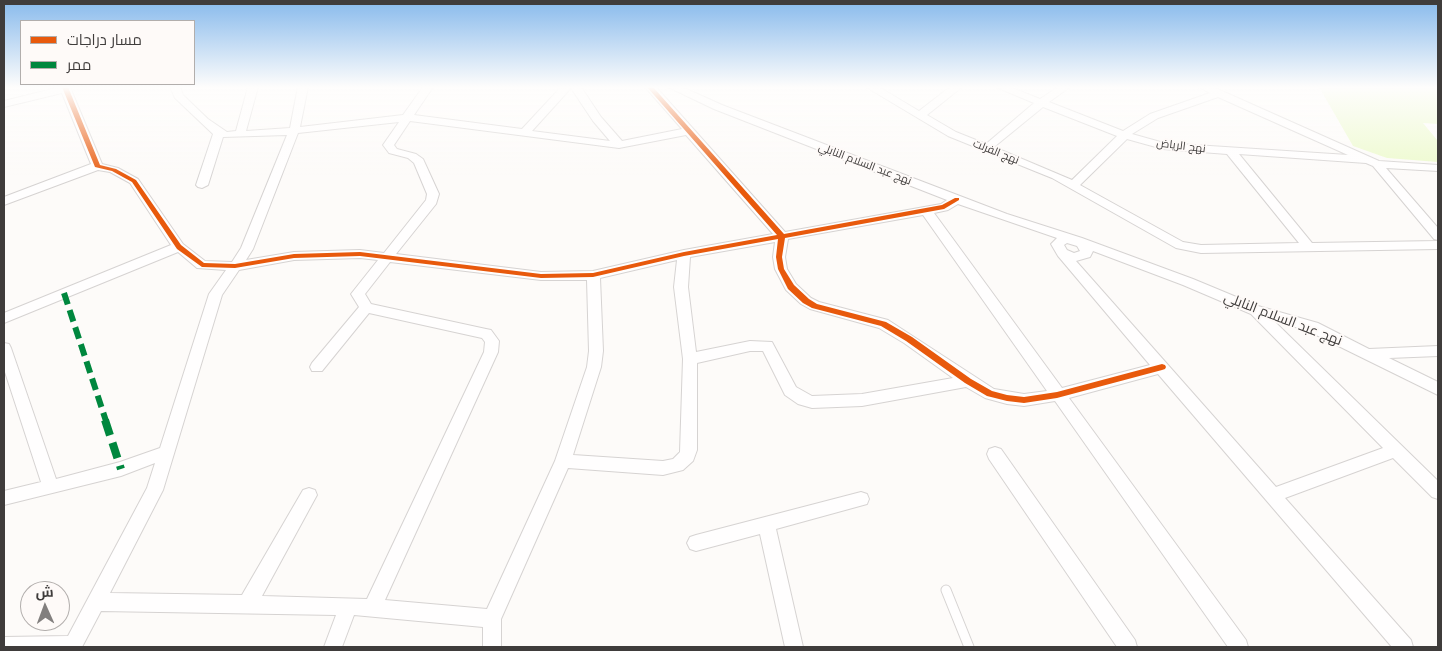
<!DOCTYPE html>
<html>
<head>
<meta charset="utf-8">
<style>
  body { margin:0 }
  #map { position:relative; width:1442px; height:651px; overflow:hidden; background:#fdfbf9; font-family:Quicksand,Cairo,sans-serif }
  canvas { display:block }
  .frame { position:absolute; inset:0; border:5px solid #3f3c3b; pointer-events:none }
  .legend { position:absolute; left:20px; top:20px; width:175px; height:65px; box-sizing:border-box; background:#fefaf8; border:1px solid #b2aeac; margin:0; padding:6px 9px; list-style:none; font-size:15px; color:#3f3c3b }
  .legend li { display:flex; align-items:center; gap:10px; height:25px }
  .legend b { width:25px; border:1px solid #b2aeac }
  .north { position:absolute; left:20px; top:581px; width:50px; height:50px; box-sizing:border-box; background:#fefaf8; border:1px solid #b2aeac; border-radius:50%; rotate:358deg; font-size:14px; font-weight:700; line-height:20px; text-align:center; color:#3f3c3b }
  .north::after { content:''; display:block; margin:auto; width:18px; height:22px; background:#827f7e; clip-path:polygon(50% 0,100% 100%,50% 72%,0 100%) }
</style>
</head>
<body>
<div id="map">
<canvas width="1442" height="651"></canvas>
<div class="frame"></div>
<ul class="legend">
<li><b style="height:6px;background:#e8590c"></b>مسار دراجات</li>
<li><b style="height:6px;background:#00873e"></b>ممر</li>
</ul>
<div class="north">ش</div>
</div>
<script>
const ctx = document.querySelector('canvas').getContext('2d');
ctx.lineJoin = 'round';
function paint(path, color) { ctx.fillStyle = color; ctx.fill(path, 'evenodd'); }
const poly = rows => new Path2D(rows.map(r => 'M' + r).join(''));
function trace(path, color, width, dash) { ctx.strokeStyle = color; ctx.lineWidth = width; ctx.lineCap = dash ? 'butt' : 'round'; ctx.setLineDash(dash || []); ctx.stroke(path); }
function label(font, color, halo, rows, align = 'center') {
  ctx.font = font + ' Quicksand,Cairo,sans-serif'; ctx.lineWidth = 4; ctx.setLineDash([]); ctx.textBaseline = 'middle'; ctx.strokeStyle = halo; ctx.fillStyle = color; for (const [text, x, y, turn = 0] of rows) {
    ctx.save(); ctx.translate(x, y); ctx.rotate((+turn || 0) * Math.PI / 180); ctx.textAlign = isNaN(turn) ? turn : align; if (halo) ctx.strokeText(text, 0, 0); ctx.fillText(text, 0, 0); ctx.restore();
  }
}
const green = poly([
  [1319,87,1438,87,1438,124,1423,123,1438,141,1438,162,1387,158,1353,146]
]);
const lane = poly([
  [946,590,969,647]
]);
const street = poly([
  [60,87,70,87,102,164,118,168,138,179,183,244,205,261,232,262,241,248,287,135,223,137,208,185,202,188,198,187,196,185,213,134,175,98,170,87,180,87,183,95,208,119,227,132,236,131,248,87,258,87,246,131,290,128,298,87,308,87,300,127,403,115,423,87,433,87,414,115,522,129,561,87,581,87,601,117,622,141,682,129,645,87,656,87,785,232,941,204,947,200,714,109,668,87,682,87,722,105,1007,214,1082,238,1193,279,1258,306,1318,323,1369,349,1438,346,1438,356,1389,358,1438,382,1438,395,1308,331,1273,320,1438,481,1438,499,1432,497,1393,458,1285,498,1411,640,1413,647,1392,647,1158,374,1069,398,1246,640,1248,647,1228,647,1055,401,1024,406,1007,404,985,398,966,387,862,406,812,408,798,404,785,395,763,351,750,351,697,363,697,450,693,461,683,470,663,475,568,468,501,619,501,647,483,647,483,627,354,615,342,647,324,647,336,615,101,611,82,647,4,647,4,637,68,636,147,488,155,463,121,476,4,505,4,491,41,482,4,369,4,343,9,344,11,348,56,479,120,462,160,448,209,294,226,270,197,268,178,252,4,323,4,313,171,245,130,183,110,172,98,170,4,205,4,197,91,164,62,93,4,107,4,101,60,87],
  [571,88,593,121,610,141,532,131,571,88],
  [410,121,619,148,686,135,773,234,684,250,593,271,541,272,396,254,436,204,439,194,423,159,416,154,397,149,394,145,410,121],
  [399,122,383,145,389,153,408,158,414,163,427,194,426,200,384,253,360,250,294,252,246,260,253,249,298,133,399,122],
  [958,204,1057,238,1051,244,1058,256,1150,365,1062,388,934,213,948,210,958,204],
  [923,215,1047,391,1024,394,994,389,888,320,819,302,811,298,796,284,787,269,785,257,788,239,923,215],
  [775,242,773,257,775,269,786,290,801,304,810,309,879,328,904,343,953,378,862,394,812,396,796,387,772,342,750,341,696,352,688,287,690,257,775,242],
  [1067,243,1077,246,1080,251,1074,253,1067,250,1064,245,1067,243],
  [1093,251,1183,285,1251,314,1383,448,1276,487,1076,261,1090,257,1093,251],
  [360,258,378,260,351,294,359,307,312,363,310,367,312,371,322,371,369,313,482,338,485,342,484,352,367,599,262,596,317,495,315,490,309,488,303,490,242,595,110,593,163,490,222,295,239,270,294,260,360,258],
  [677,260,674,287,683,359,680,452,673,459,663,461,573,455,601,367,603,351,600,278,677,260],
  [390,262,541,280,587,280,589,351,587,367,555,461,487,609,385,600,498,352,499,341,491,330,486,329,371,304,365,294,390,262],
  [866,87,879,87,919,111,950,87,962,87,927,115,956,132,986,144,1034,103,996,87,1010,87,1040,99,1058,87,1070,87,1049,102,1123,131,1150,114,1210,93,1199,87,1213,87,1379,161,1438,165,1438,171,1386,168,1438,228,1438,240,1434,239,1373,166,1366,163,1239,154,1312,243,1438,241,1438,249,1201,253,1176,248,1052,178,948,136,866,87],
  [1218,97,1348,155,1164,143,1132,134,1158,118,1218,97],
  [1043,107,1117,136,1072,180,994,147,1043,107],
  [1127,139,1163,149,1227,154,1299,243,1201,245,1183,242,1080,185,1127,139],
  [995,447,1001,449,1135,640,1137,647,1117,647,989,459,987,454,989,449,995,447],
  [861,492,867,494,869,499,867,504,776,529,803,647,785,647,760,534,696,551,690,549,687,543,690,537,696,535,861,492]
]);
const quietFar1 = poly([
  [64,293,106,421]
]);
const quiet = poly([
  [105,420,121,469]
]);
const cycleway = poly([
  [62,87,68,87,100,165,116,169,136,180,181,245,204,263,235,264,294,254,360,252,541,274,593,273,684,252,777,235,647,87,653,87,784,234,942,205,955,198,959,198,959,200,944,209,785,238,782,257,784,269,794,285,809,299,817,304,886,322,912,337,971,379,992,391,1007,395,1024,397,1057,392,1162,364,1165,365,1166,367,1165,369,1162,370,1057,398,1024,403,1007,401,987,396,965,383,906,341,881,326,812,308,803,303,788,289,778,269,776,257,778,239,684,256,593,277,541,278,360,256,294,258,235,268,202,267,177,249,132,182,112,171,95,167,62,87]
]);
const farStreetnames = [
  ["نهج الرياض",1181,146,7],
  ["نهج الفرلت",996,152,22],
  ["نهج عبد السلام النابلي",865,164,21]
];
const streetNames = [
  ["نهج عبد السلام النابلي",1283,319,21]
];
paint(green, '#ecfacb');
trace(lane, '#d6d3d2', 11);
trace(street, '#d6d3d2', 2);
trace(lane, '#fffefe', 9);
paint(street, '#fffefe');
trace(quietFar1, '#00873e', 6, [12, 6]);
trace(quiet, '#00873e', 8, [16, 8]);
paint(cycleway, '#e8590c');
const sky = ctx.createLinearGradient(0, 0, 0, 178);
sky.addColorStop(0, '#88baec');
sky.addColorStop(0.49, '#fefdfc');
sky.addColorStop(1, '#fefdfc00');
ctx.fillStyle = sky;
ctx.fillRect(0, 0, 1442, 178);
label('11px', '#3f3c3b', '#fefaf8', farStreetnames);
label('14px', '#3f3c3b', '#fefaf8', streetNames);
</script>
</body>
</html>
